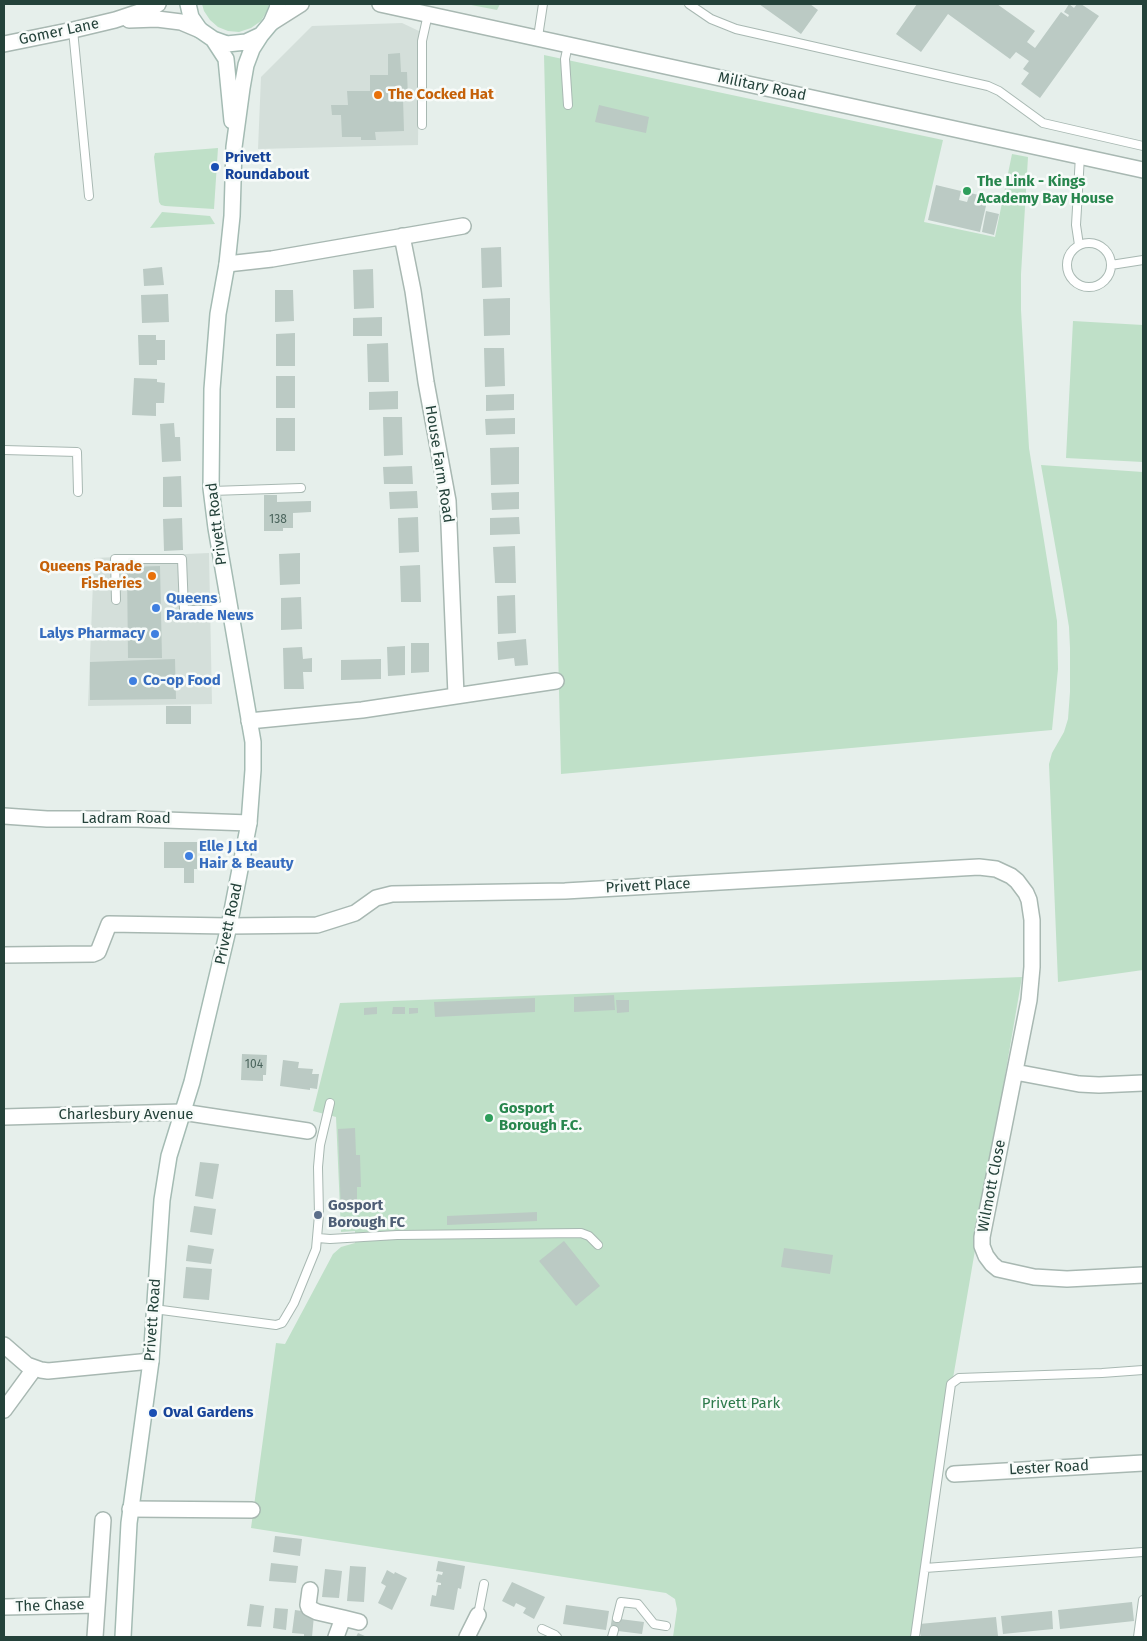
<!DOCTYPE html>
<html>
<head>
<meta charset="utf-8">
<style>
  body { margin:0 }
  #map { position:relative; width:1147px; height:1641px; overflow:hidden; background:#e6efeb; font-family:"Fira Sans",sans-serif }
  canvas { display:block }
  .frame { position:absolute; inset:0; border:5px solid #24423a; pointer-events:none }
</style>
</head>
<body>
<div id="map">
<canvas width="1147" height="1641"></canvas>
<div class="frame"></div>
</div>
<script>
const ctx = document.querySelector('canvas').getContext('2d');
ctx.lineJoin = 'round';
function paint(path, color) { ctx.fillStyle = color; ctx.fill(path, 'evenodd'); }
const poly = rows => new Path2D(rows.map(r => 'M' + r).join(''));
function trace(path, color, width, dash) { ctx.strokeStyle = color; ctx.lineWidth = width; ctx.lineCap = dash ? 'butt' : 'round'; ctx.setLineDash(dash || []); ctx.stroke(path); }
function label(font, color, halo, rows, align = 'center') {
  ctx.font = font + ' "Fira Sans",sans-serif'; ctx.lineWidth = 5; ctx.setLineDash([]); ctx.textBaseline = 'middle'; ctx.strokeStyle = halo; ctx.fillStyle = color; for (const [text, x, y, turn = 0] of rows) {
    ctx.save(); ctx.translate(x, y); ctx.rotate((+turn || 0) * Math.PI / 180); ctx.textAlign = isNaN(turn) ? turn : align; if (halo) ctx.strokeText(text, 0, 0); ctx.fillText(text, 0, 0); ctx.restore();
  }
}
const built = poly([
  [402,23,419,31,418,145,258,149,261,77,312,26],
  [209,553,212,704,88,706,94,558]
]);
const green = poly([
  [202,4,269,4,267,11,261,21,251,28,239,32,228,31,218,27,210,20,204,11],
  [466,4,500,4,497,10],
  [544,55,943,140,924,222,995,237,1012,154,1028,157,1021,274,1021,310,1029,448,1057,621,1058,669,1052,730,561,774],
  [218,148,214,209,165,206,161,205,159,202,154,157,155,153],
  [162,212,210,216,215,224,150,228],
  [1073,321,1143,325,1143,462,1066,458],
  [1041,465,1143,472,1143,970,1058,982,1049,764,1052,753,1064,732,1068,719,1070,692,1070,648,1069,627,1063,590],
  [1022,977,931,1506,912,1637,673,1637,677,1609,675,1599,666,1593,251,1528,276,1343,285,1344,333,1254,341,1247,355,1243,355,1231,341,1232,336,1117,313,1111,340,1003]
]);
const building = poly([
  [759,4,810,4,818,10,801,34],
  [917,4,997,4,1035,31,1027,42,1035,48,1061,12,1068,17,1069,15,1064,12,1069,4,1074,8,1077,4,1081,4,1099,16,1040,98,1021,84,1029,73,1023,69,1029,61,1016,52,1010,59,948,14,921,52,896,34],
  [400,53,401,72,407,72,408,98,403,98,404,131,375,132,376,140,361,140,361,137,342,137,341,115,332,115,331,105,348,105,347,91,370,91,370,75,388,75,388,54],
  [599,105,649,117,646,133,595,122],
  [936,185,961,191,959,200,967,202,970,193,988,197,980,232,928,220],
  [986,211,999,214,994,235,982,232],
  [501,247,502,287,482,288,481,248],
  [162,267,164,285,144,286,143,269],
  [373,269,374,308,354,309,353,270],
  [275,290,293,290,294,321,275,322],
  [168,294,169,322,142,323,141,295],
  [510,298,510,335,484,336,483,299],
  [382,317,382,336,353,336,353,318],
  [295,333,295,366,276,366,276,334],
  [138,335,156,335,156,340,165,340,165,360,157,360,157,365,139,365],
  [388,343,389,382,368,382,367,344],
  [484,348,504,348,505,386,485,387],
  [276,376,295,376,295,408,276,408],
  [134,378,157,379,157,382,165,383,164,403,156,403,156,416,132,415],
  [398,391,398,409,369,410,369,392],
  [514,394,514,410,486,411,486,395],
  [383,417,402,417,403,455,384,456],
  [276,418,295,418,295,451,276,451],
  [515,418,515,434,486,435,485,419],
  [174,423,175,437,180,437,181,461,162,462,160,424],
  [519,447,519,484,491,485,490,448],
  [412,466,413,484,384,484,383,467],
  [181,476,182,507,163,507,163,477],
  [417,491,418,508,390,509,389,492],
  [519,492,519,509,492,510,491,493],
  [264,495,277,495,277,502,311,501,311,512,293,513,293,528,283,528,283,531,264,531],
  [418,517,419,552,399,553,398,518],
  [519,517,520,534,490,535,490,518],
  [182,518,183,550,164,551,163,519],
  [515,546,516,583,495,583,493,547],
  [300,553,300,584,280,585,279,554],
  [420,565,421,602,401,602,400,566],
  [160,566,162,658,128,658,127,567],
  [515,595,516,633,498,634,497,596],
  [301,597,302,629,281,630,281,598],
  [526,639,528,665,515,666,514,658,498,660,497,642],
  [411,643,429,643,429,672,411,673],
  [405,646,405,675,388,676,387,647],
  [302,647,303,659,312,658,312,672,303,672,304,689,284,689,283,648],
  [175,659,176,699,90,700,90,662],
  [381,659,381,679,341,680,341,660],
  [166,706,191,706,191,724,166,724],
  [164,842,197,842,197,869,194,869,194,883,184,883,184,868,164,868],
  [614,995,615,1010,574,1012,574,997],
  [535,998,535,1012,435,1017,434,1002],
  [616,1000,629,1000,629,1012,617,1013],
  [377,1007,377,1014,364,1015,364,1008],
  [393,1007,405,1007,405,1014,392,1014],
  [409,1008,418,1008,418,1013,409,1014],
  [242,1054,267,1055,266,1075,263,1075,263,1081,241,1080],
  [283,1060,299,1062,298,1068,313,1069,312,1074,319,1074,317,1089,310,1088,310,1090,280,1086],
  [355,1128,356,1155,360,1155,361,1187,357,1187,357,1212,341,1212,338,1129],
  [200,1162,219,1164,213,1199,195,1196],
  [194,1206,216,1209,212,1235,190,1232],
  [537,1212,537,1221,447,1225,447,1216],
  [564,1241,600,1286,576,1306,539,1261],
  [188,1245,214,1249,211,1264,186,1261],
  [784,1248,833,1255,830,1274,781,1267],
  [186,1267,212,1269,209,1300,183,1298],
  [275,1536,302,1539,300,1556,273,1552],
  [438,1561,465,1566,461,1589,458,1588,454,1610,430,1606,432,1595,436,1596,438,1585,441,1585,441,1583,436,1582,438,1574,442,1575,443,1572,436,1571],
  [271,1563,298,1566,296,1583,269,1581],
  [350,1566,366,1567,364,1602,347,1601],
  [325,1569,342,1571,339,1598,322,1597],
  [387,1570,394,1574,395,1572,407,1578,392,1610,378,1603,386,1586,381,1583],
  [512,1582,545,1597,534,1619,523,1613,526,1608,516,1603,514,1607,502,1601],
  [1132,1602,1134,1621,1060,1629,1058,1610],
  [250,1604,264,1606,261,1627,247,1626],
  [566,1605,609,1611,606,1630,563,1624],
  [275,1608,288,1609,286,1630,273,1628],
  [295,1610,308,1612,314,1615,312,1637,304,1637,304,1634,292,1633],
  [1052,1611,1053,1629,1003,1634,1001,1616],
  [996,1617,998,1636,921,1637,919,1624],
  [612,1618,644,1622,642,1634,610,1630],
  [358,1633,367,1637,356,1637]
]);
const service = poly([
  [689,4,711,19,736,29,988,86,999,91,1043,123,1143,146],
  [73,30,89,196],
  [538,37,543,4],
  [568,45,565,59,568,105],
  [422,125,422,41,428,14],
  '1067 265a22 22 0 1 1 44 0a22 22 0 1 1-44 0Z',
  [1079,245,1076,225,1080,156],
  [1111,265,1143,260],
  [4,450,77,452,78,492],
  [212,491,301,488],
  [116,600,115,559,182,559,184,610,211,610,228,604],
  [318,1238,330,1239,397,1235,581,1233,589,1236,598,1245],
  [154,1309,276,1325,282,1323,284,1320,294,1303,316,1249,319,1215,318,1167,320,1145,330,1103],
  [925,1568,1143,1552],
  [478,1615,484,1584],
  [617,1618,621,1602,638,1604,654,1624,666,1626],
  [542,1629,555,1635,557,1637],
  [612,1637,614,1630],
  [915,1637,951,1384,959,1378,1102,1373,1143,1370],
  [1138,1637,1143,1600]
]);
const minor = poly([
  [129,20,157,19,181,22,200,30],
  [4,44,73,30,115,20,151,8,158,4],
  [402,236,413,291,426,382,448,501,456,695],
  [227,264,272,259,463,226],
  [249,721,362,710,556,681],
  [4,816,47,819,138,819,249,823],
  [4,955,93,954,98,952,109,924,229,926,317,925,355,913,376,898,392,894,565,891,961,868,979,867,996,869,1011,876,1017,881,1026,893,1029,900,1032,920,1032,967,1029,1000,982,1237,982,1246,986,1256,992,1264,998,1269,1034,1277,1067,1279,1143,1275],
  [1015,1072,1079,1084,1099,1085,1143,1083],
  [4,1117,182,1112,308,1131],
  [4,1345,27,1365,41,1370,48,1371,151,1361],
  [4,1410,34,1369],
  [954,1474,1143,1463],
  [130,1509,252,1510],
  [310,1590,308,1605,309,1608,317,1612,343,1618,336,1637],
  [4,1607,97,1605],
  [343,1618,359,1622],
  [95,1637,103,1520],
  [467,1637,478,1615]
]);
const tertiary = poly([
  [380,4,1143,170],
  [271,23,301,4]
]);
const secondary = poly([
  [188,4,191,17,200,30,213,39,227,44,246,42,261,35,271,23,277,9,278,4],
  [213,39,226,59,232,121],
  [123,1637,129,1523,151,1361,162,1200,169,1156,192,1082,229,926,249,823,253,770,253,742,216,528,211,488,212,389,218,314,227,264,232,216,234,147,242,88,246,65,252,49,261,35]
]);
const markers = [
  [378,95,5,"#e8710a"],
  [215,167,5,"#1a4fb4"],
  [967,191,5,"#2e9e5b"],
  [152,576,5,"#e8710a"],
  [156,608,5,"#3f7fe0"],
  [155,634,5,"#3f7fe0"],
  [133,681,5,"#3f7fe0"],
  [189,856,5,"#3f7fe0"],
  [489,1118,5,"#2e9e5b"],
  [318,1215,5,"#5c6f8a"],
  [153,1413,5,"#1a4fb4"]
];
const numberNames = [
  ["138",278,520],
  ["104",254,1065]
];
const streetNames = [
  ["Gomer Lane",59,32,-12],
  ["Military Road",762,87,12],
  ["House Farm Road",439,464,81],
  ["Privett Road",217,524,-97],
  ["Ladram Road",126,819],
  ["Privett Place",648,886,-3],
  ["Privett Road",229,924,-78],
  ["Charlesbury Avenue",126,1115],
  ["Wilmott Close",992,1186,-79],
  ["Privett Road",153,1320,-86],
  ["Lester Road",1049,1468,-3],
  ["The Chase",50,1606,-2]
];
const foodNames = [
  ["The Cocked Hat",388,95],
  ["Queens Parade",142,567,"right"],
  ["Fisheries",142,584,"right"]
];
const transitNames = [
  ["Privett",225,158],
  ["Roundabout",225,175],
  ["Oval Gardens",163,1413]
];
const leisureNames = [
  ["The Link - Kings",977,182],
  ["Academy Bay House",977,199],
  ["Gosport",499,1109],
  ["Borough F.C.",499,1126]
];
const shopNames = [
  ["Queens",166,599],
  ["Parade News",166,616],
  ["Lalys Pharmacy",145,634,"right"],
  ["Co-op Food",143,681],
  ["Elle J Ltd",199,847],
  ["Hair & Beauty",199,864]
];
const serviceNames = [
  ["Gosport",328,1206],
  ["Borough FC",328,1223]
];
const parkNames = [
  ["Privett Park",741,1404]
];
paint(built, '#d4dfda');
paint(green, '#bfe0c8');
paint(building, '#bbcac4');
trace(service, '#a8b8b2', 10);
trace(minor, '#a8b8b2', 18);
trace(tertiary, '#a8b8b2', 18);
trace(secondary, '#a4bbb3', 18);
trace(service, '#fff', 8);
trace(minor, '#fff', 15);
trace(tertiary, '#fff', 15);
trace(secondary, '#fff', 15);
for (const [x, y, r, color] of markers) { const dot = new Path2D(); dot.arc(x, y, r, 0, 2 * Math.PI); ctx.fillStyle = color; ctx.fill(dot); trace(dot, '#f7fbf9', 2); }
label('12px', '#4a645c', null, numberNames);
label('15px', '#24423a', '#f7fbf9', streetNames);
label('bold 15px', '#c56008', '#f7fbf9', foodNames, 'left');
label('bold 15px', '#164399', '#f7fbf9', transitNames, 'left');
label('bold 15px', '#27864d', '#f7fbf9', leisureNames, 'left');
label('bold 15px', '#366cbe', '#f7fbf9', shopNames, 'left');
label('bold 15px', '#4e5e75', '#f7fbf9', serviceNames, 'left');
label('15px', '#2d7a4b', '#f7fbf9', parkNames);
</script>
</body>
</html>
